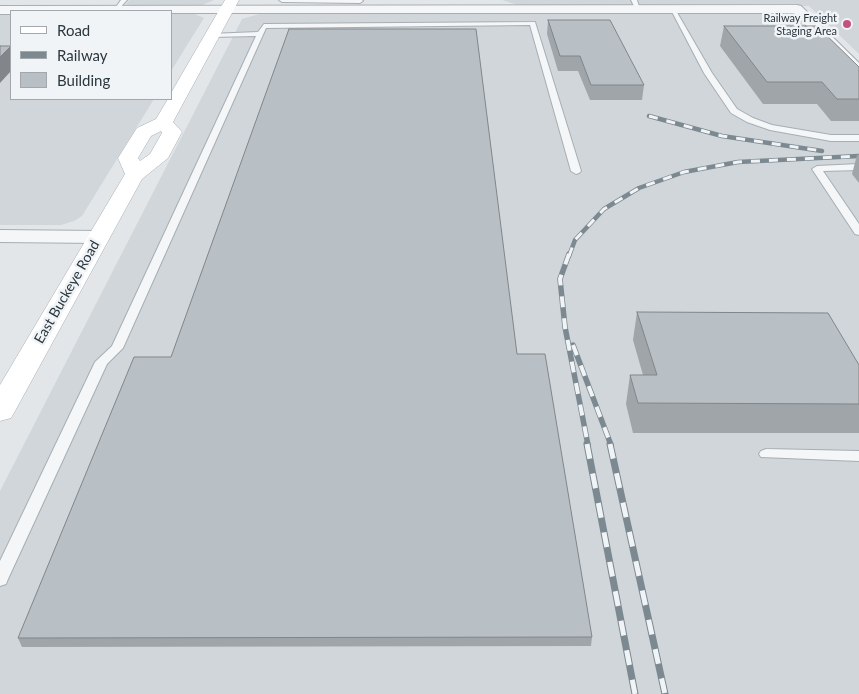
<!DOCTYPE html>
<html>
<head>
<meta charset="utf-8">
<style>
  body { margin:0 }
  #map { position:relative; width:859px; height:694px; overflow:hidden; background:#e2e6e9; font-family:Lato,sans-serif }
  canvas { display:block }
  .legend { position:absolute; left:10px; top:10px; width:162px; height:90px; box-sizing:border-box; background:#f1f4f6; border:1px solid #a2a8ad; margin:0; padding:6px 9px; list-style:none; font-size:15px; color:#2b373f }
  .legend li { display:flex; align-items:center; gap:10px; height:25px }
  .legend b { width:25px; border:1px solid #a2a8ad }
</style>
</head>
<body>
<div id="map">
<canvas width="859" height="694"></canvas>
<ul class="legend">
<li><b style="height:6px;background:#fff"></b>Road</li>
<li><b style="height:6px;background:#7c8991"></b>Railway</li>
<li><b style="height:14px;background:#b9c0c5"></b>Building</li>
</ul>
</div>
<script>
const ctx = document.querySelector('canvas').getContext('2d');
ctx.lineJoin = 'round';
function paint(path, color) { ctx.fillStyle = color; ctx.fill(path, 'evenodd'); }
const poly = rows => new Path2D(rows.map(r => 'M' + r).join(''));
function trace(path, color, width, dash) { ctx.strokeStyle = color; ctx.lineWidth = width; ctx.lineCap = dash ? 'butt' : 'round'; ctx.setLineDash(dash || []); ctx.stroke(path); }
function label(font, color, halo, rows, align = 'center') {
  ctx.font = font + ' Lato,sans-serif'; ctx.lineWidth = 5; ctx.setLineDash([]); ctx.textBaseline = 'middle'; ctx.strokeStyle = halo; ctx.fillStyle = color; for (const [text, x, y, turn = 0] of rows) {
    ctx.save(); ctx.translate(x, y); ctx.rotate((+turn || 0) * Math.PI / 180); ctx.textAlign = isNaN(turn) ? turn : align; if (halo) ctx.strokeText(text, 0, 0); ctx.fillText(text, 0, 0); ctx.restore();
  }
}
const built = poly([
  [129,0,214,0,200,6,125,6],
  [502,0,859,0,859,54,809,6,804,6,518,5],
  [171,14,195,14,204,18,171,71],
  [259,14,776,14,798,19,859,81,859,694,0,694,0,491,242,19],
  [0,15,11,15,11,99,154,99,82,216,74,221,61,225,0,225]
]);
const lane = poly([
  [121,0,127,0,117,11,113,11,121,0],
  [279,0,362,0,363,1,360,3,282,2,279,0],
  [631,0,637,0,640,10,636,10,631,0],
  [670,8,675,9,712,73,737,109,753,118,772,125,831,135,859,135,859,141,831,141,770,130,747,122,731,113,704,73,670,8],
  [535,22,581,171,579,173,576,174,571,171,530,25,266,28,123,348,107,364,8,579,6,584,0,586,0,561,95,362,112,346,256,36,212,37,210,36,210,34,258,32,264,24,535,22],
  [859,164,859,170,823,171,859,224,859,235,855,234,812,169,817,166,859,164],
  [766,449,859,451,859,461,761,457,759,454,761,451,766,449]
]);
const street = poly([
  [797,5,801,6,859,63,859,75,854,74,794,13,171,13,171,11,11,11,11,14,0,14,0,6,797,5],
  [0,230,99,231,106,233,109,237,106,241,99,243,0,242,0,230]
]);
const secondary = poly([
  [225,0,239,0,173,122,182,132,168,158,142,179,15,411,11,418,0,421,0,385,125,174,118,158,137,128,156,119,168,99,171,99,171,93,225,0],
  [161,131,162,133,150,154,140,161,138,158,151,136,161,131]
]);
const railFar2 = poly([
  [649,116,722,136,822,151],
  [569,256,575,240,604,209,639,188,684,172,738,162,859,156]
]);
const railFar1 = poly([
  [569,254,560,279,565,327,588,445],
  [573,345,611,445]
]);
const rail = poly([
  [587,444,635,694],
  [610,444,665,694]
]);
const wall = poly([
  [548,20,644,85,642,100,590,100,578,71,558,71,547,34],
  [724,26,859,67,859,121,831,121,817,104,763,104,720,46],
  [857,155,859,155,859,183,852,174],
  [637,312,859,365,859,433,633,433,626,404,630,375,643,375,633,340],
  [517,354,592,637,591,646,22,647,18,638]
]);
const shadedWall = poly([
  [11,46,11,71,0,83,0,57]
]);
const building = poly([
  [548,20,610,20,644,85,591,85,580,56,560,56,548,20],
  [724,26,817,26,859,67,859,99,837,99,822,82,767,82,724,26],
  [289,29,476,29,517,354,545,354,592,637,18,638,134,357,171,357,289,29],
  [0,46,11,46,0,57,0,46],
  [637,312,828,313,859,365,859,404,638,403,630,375,657,375,637,312]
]);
const markers = [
  [847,24,5,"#c2527e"]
];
const farPoinames = [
  ["Railway Freight",837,18],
  ["Staging Area",837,31]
];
const streetNames = [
  ["East Buckeye Road",67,292,-60]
];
paint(built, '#d0d6da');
trace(lane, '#a7aeb3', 2);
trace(street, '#a7aeb3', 2);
trace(secondary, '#a7aeb3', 1);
paint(lane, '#f4f6f7');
paint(street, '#f4f6f7');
paint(secondary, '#fff');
trace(railFar2, '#7c8991', 4.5);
trace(railFar1, '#7c8991', 5.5);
trace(rail, '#7c8991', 7);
trace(railFar2, '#f1f4f6', 3, [9]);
trace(railFar1, '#f1f4f6', 4, [11]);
trace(rail, '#f1f4f6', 5, [15]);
paint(wall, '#9fa5a9');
paint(shadedWall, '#82868a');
paint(building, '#b9c0c5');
trace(building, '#82868a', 1);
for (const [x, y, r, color] of markers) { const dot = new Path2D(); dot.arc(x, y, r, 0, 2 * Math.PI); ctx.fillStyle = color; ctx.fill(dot); trace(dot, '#f1f4f6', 2); }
label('11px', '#2b373f', '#f1f4f6', farPoinames, 'right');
label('14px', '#2b373f', '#f1f4f6', streetNames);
</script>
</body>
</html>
